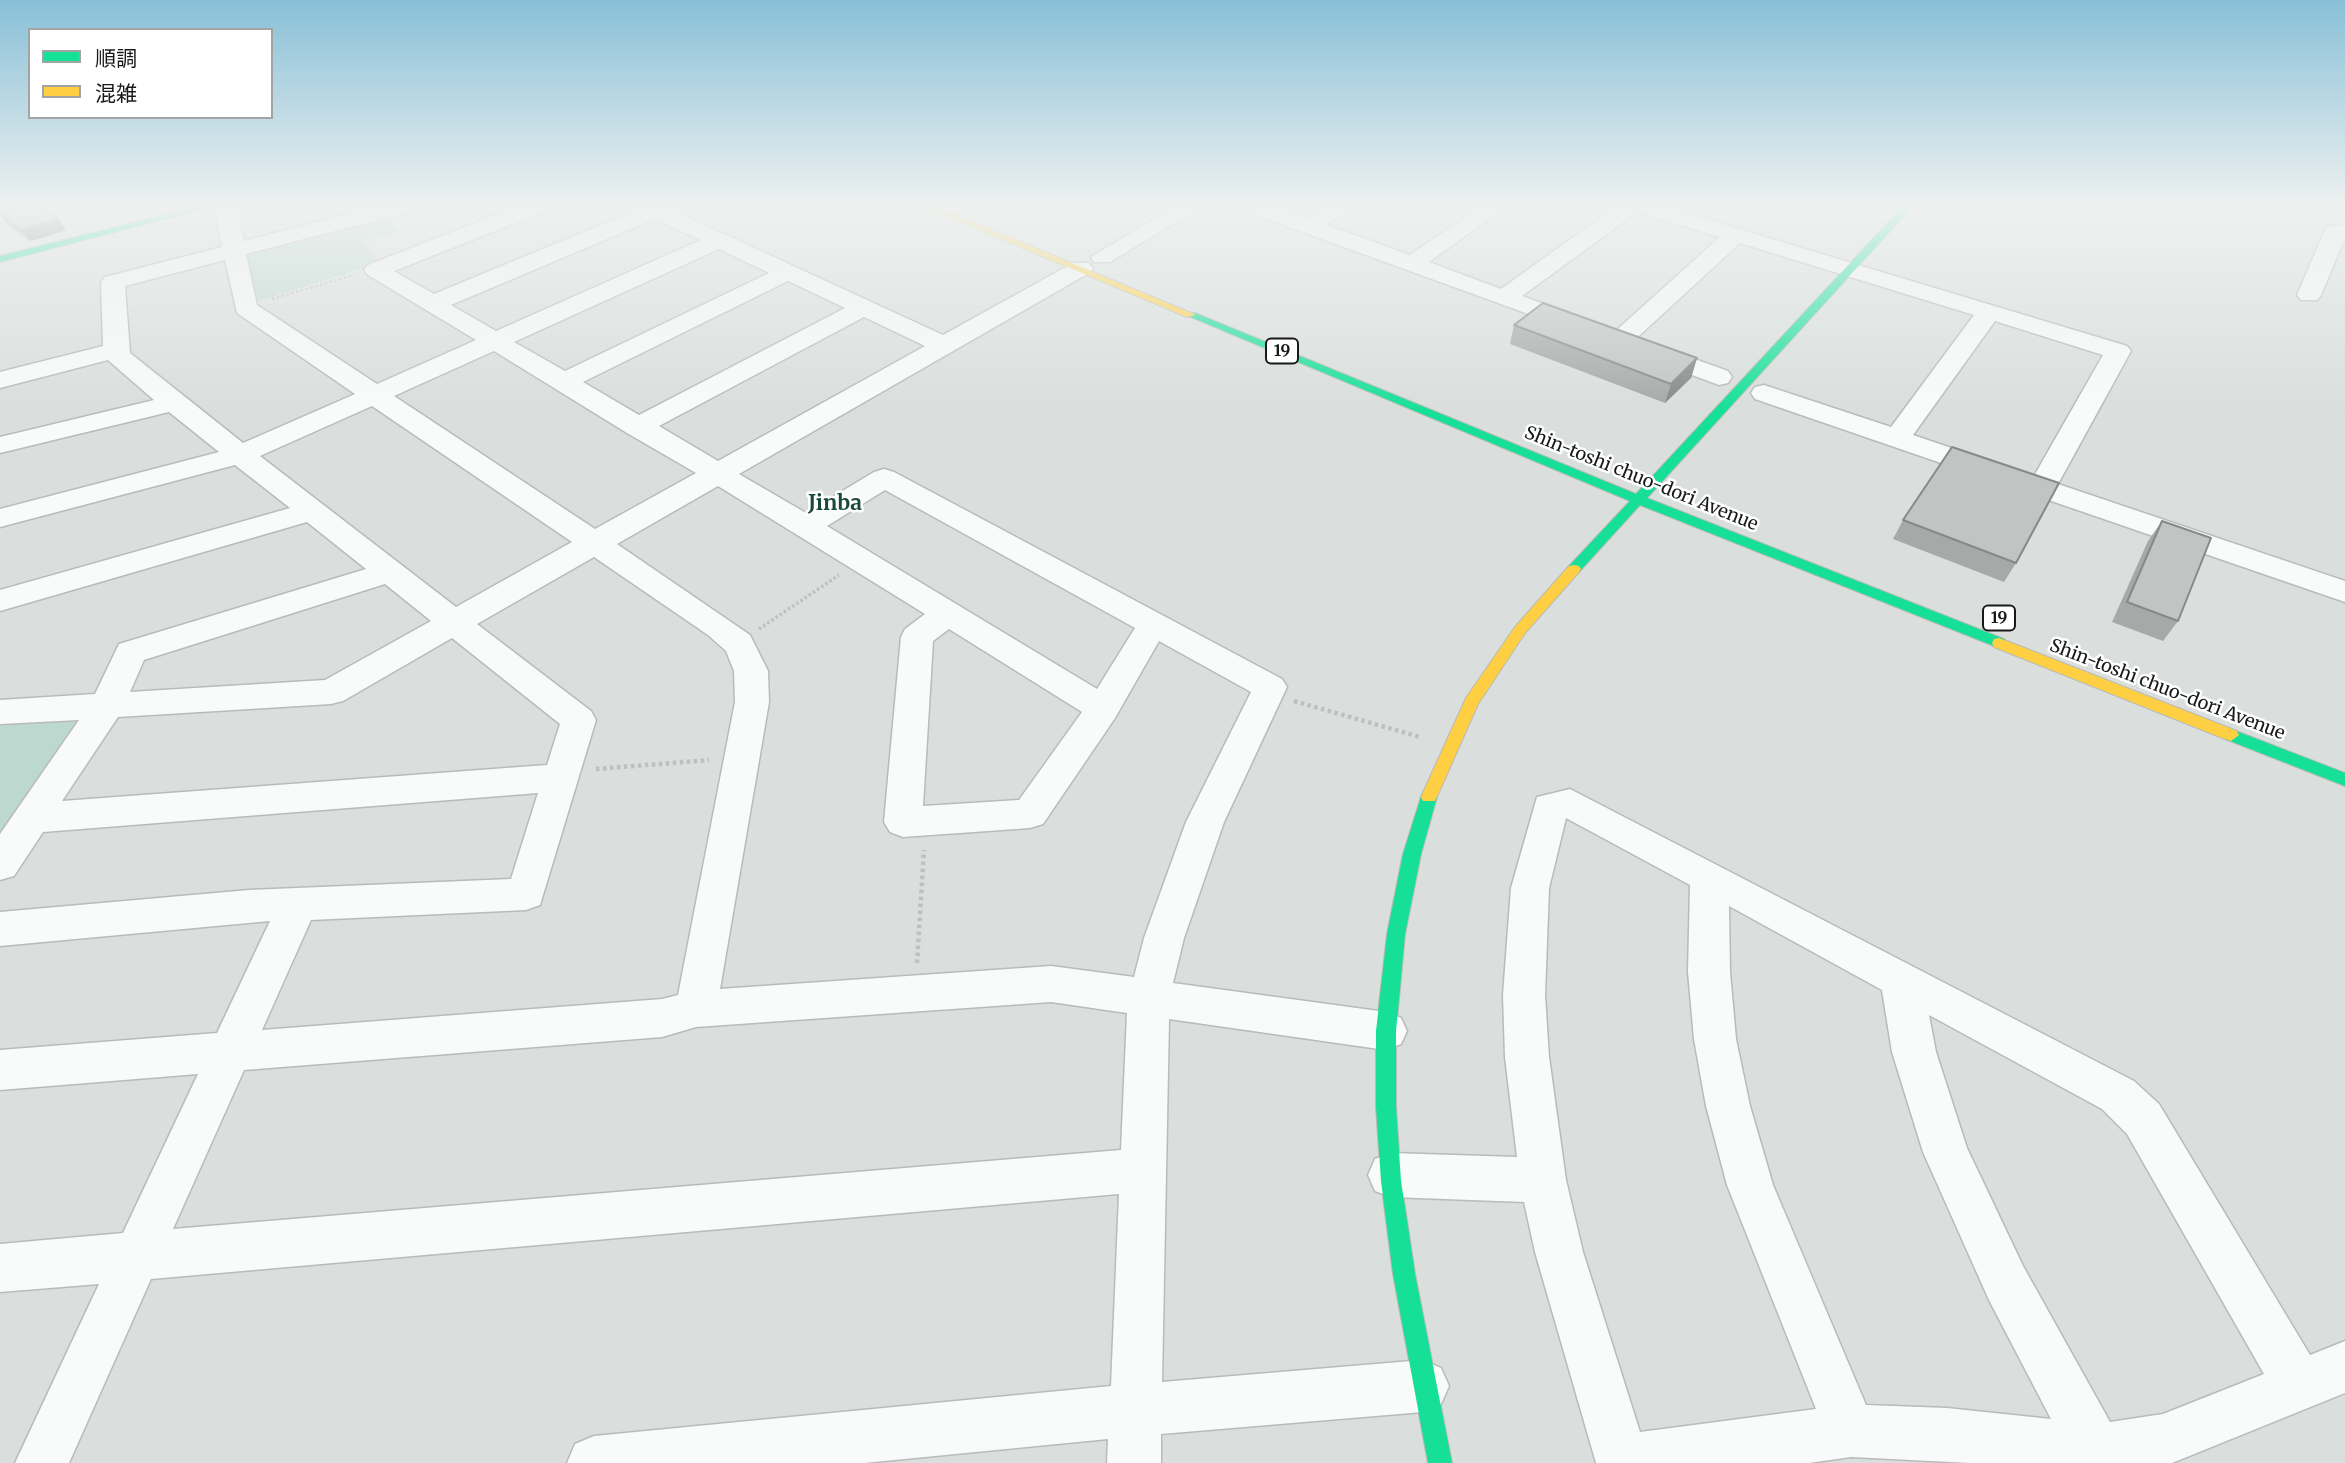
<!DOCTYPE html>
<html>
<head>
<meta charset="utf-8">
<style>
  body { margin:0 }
  #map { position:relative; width:2345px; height:1463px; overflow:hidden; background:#dadfdd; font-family:Merriweather,"Noto Sans JP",serif }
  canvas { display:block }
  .legend { position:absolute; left:28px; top:28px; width:245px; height:91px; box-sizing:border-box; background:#fff; border:2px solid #a2a3a3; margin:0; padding:9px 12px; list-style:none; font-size:21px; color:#171a19 }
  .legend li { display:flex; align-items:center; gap:14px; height:35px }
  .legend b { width:35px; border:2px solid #a2a3a3 }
</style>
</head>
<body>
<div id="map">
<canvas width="2345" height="1463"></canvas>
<ul class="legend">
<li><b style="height:9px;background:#16e098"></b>順調</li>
<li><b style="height:9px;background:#ffcf43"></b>混雑</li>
</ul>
</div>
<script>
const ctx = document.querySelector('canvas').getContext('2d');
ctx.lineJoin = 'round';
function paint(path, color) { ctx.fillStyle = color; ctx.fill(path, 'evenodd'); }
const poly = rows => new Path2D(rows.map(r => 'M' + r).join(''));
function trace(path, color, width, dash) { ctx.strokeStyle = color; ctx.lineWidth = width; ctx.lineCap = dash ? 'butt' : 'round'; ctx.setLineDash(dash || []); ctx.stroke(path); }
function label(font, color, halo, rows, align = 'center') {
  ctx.font = font + ' Merriweather,serif'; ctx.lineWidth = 5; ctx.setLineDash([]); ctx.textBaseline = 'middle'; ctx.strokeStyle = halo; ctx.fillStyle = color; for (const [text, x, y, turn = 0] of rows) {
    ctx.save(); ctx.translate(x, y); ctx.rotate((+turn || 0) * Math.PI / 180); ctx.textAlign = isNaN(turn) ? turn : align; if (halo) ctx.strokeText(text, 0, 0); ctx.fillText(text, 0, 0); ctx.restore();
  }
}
const green = poly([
  [387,214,400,231,365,241,380,263,258,301,247,253],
  [78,720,0,840,0,722]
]);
const pathFar2 = poly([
  [272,299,354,275]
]);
const pathFar1 = poly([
  [759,629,839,575]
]);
const path = poly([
  [1294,701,1420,737],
  [596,769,709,760],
  [917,963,924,850]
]);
const street = poly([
  [214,205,236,205,244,241,383,205,419,205,416,210,246,254,257,305,377,384,476,340,368,275,364,270,368,265,521,205,551,205,548,210,394,271,434,294,637,210,632,205,661,205,943,335,1073,263,1089,263,1093,268,1089,273,739,474,806,513,874,472,884,469,894,472,1282,679,1287,687,1224,822,1184,938,1173,983,1386,1012,1401,1018,1407,1031,1401,1044,1386,1050,1169,1019,1162,1382,1423,1360,1441,1368,1449,1386,1441,1404,1423,1412,1161,1434,1161,1463,1107,1463,1108,1439,864,1463,567,1463,575,1444,594,1436,1111,1386,1119,1194,151,1279,69,1463,15,1463,99,1284,0,1292,0,1244,123,1233,198,1074,0,1090,0,1050,217,1033,270,921,0,946,0,912,249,890,511,879,538,793,43,832,14,876,0,880,0,834,79,720,0,724,0,700,95,694,119,644,366,569,307,522,0,611,0,590,290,508,235,465,0,527,0,509,219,452,169,412,0,453,0,437,154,400,108,360,0,388,0,372,103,346,101,282,105,277,222,247,214,205],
  [654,219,701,240,496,331,451,305,654,219],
  [719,249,769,273,565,371,514,342,719,249],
  [225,260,237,313,355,394,243,443,130,353,125,286,225,260],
  [788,281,845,308,639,415,583,382,788,281],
  [864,317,925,346,718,461,659,426,864,317],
  [494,351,627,433,696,473,595,529,394,396,494,351],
  [372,406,572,542,456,607,260,456,372,406],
  [718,486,925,614,905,629,901,637,884,822,890,832,903,837,1030,828,1043,824,1115,718,1159,641,1251,692,1186,822,1144,938,1134,977,1051,966,720,989,769,702,768,671,750,635,617,544,718,486],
  [885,490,1135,628,1097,689,827,526,885,490],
  [594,557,708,635,726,651,734,671,735,702,678,995,662,999,262,1030,311,920,526,910,540,905,596,720,591,711,477,624,594,557],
  [385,584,431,621,325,680,130,692,144,660,385,584],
  [949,629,1082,712,1019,800,923,806,933,641,949,629],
  [452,638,560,724,547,765,62,801,118,717,331,704,343,701,452,638],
  [1051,1002,1127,1013,1121,1150,173,1229,244,1070,662,1037,696,1027,1051,1002],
  [1178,205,1204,205,1110,262,1094,262,1091,257,1178,205],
  [1241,205,1272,205,1307,218,1329,205,1355,205,1326,225,1410,255,1483,205,1508,205,1429,262,1501,289,1618,205,1659,205,2127,346,2131,351,2058,484,2345,581,2345,602,1755,399,1751,393,1755,387,1764,385,1891,427,1974,315,1740,243,1629,345,1620,348,1611,345,1607,340,1611,335,1720,237,1637,212,1522,296,1587,320,1590,325,1587,330,1578,332,1300,231,1244,210,1241,205],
  [1995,321,2103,355,2034,476,1913,435,1995,321],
  [2345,224,2345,238,2321,295,2317,300,2301,300,2297,295,2324,232,2327,227,2345,224],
  [1650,343,1728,371,1732,377,1728,383,1719,385,1641,356,1637,351,1641,346,1650,343],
  [1570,789,2134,1081,2159,1104,2310,1355,2345,1341,2345,1393,2172,1463,1970,1463,1851,1457,1809,1463,1596,1463,1535,1252,1524,1202,1391,1197,1375,1191,1368,1175,1375,1159,1391,1153,1517,1157,1505,1057,1503,995,1511,888,1537,797,1570,789],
  [1566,818,1690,885,1688,972,1694,1039,1706,1106,1727,1185,1816,1409,1640,1432,1583,1252,1566,1180,1549,1057,1545,995,1549,888,1566,818],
  [1729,906,1882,990,1892,1052,1923,1152,1989,1300,2051,1419,1947,1408,1866,1405,1773,1185,1750,1106,1736,1039,1730,972,1729,906],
  [1929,1015,2102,1109,2127,1134,2264,1374,2163,1414,2110,1422,2023,1266,1967,1148,1936,1052,1929,1015]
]);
const fast = poly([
  [203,205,219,205,0,262,0,256,203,205],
  [1904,205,1914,205,1647,498,2004,639,2006,643,2004,647,1999,648,1640,505,1579,572,1569,572,1567,569,1569,566,1630,501,1186,315,1195,313,1636,494,1904,205],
  [2231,729,2345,773,2345,786,2225,739,2223,735,2231,729],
  [1429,791,1435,793,1437,797,1421,854,1405,934,1396,1031,1396,1107,1401,1181,1415,1274,1452,1463,1428,1463,1393,1274,1381,1181,1376,1107,1376,1031,1387,934,1403,854,1421,797,1423,793,1429,791]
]);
const slow = poly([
  [920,205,933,205,1196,315,1187,317,920,205],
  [1574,565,1579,566,1581,569,1579,572,1525,633,1478,704,1435,801,1423,801,1421,797,1466,698,1515,627,1569,566,1574,565],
  [1999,638,2237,731,2239,735,2231,741,2225,739,1994,647,1992,643,1994,639,1999,638]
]);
const wall = poly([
  [0,215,59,219,66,230,30,241,7,225],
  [1514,325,1697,358,1691,378,1665,403,1510,344],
  [1903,520,2016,563,2004,582,1893,539],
  [2162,521,2178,621,2163,641,2112,622,2148,541]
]);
const shadedWall = poly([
  [59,219,66,230,49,236,30,241,22,230],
  [1697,358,1691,378,1665,403,1671,384]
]);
const building = poly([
  [27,205,37,205,59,219,22,230,0,214,27,205],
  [1543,303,1697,358,1671,384,1514,325,1543,303],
  [1952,447,2059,483,2016,563,1903,520,1952,447],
  [2162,521,2211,538,2178,621,2127,602,2162,521]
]);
const shields = [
  [1282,351,32],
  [1999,618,32]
];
const shieldNames = [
  ["19",1282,351],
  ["19",1999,618]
];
const streetNames = [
  ["Shin-toshi chuo-dori Avenue",1641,479,22],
  ["Shin-toshi chuo-dori Avenue",2167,690,21]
];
const quarterNames = [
  ["Jinba",835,504]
];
paint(green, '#bdd8ce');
trace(street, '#b7bbb9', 3);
trace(fast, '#b7bbb9', 2);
trace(slow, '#b7bbb9', 2);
trace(pathFar2, '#bebfbe', 2.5, [2.5, 2.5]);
trace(pathFar1, '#bebfbe', 3.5, [2.5, 2.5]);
trace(path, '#bebfbe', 4.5, [3.5, 3.5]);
paint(street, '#f9fafa');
paint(fast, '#16e098');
paint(slow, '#ffcf43');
paint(wall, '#a5a9a7');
paint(shadedWall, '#868988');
paint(building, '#c0c4c2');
trace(building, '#868988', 2);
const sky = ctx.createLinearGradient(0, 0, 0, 410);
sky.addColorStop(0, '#88c0d7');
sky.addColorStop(0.5, '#eef1f0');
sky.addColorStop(1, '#eef1f000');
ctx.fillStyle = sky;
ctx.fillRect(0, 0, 2345, 410);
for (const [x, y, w] of shields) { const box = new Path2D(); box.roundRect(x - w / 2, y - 12.5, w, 25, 5); ctx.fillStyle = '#fff'; ctx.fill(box); trace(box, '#171a19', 2); }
label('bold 16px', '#171a19', null, shieldNames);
label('18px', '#171a19', '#fff', streetNames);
label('bold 21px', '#184a3a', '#fff', quarterNames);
</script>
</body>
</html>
